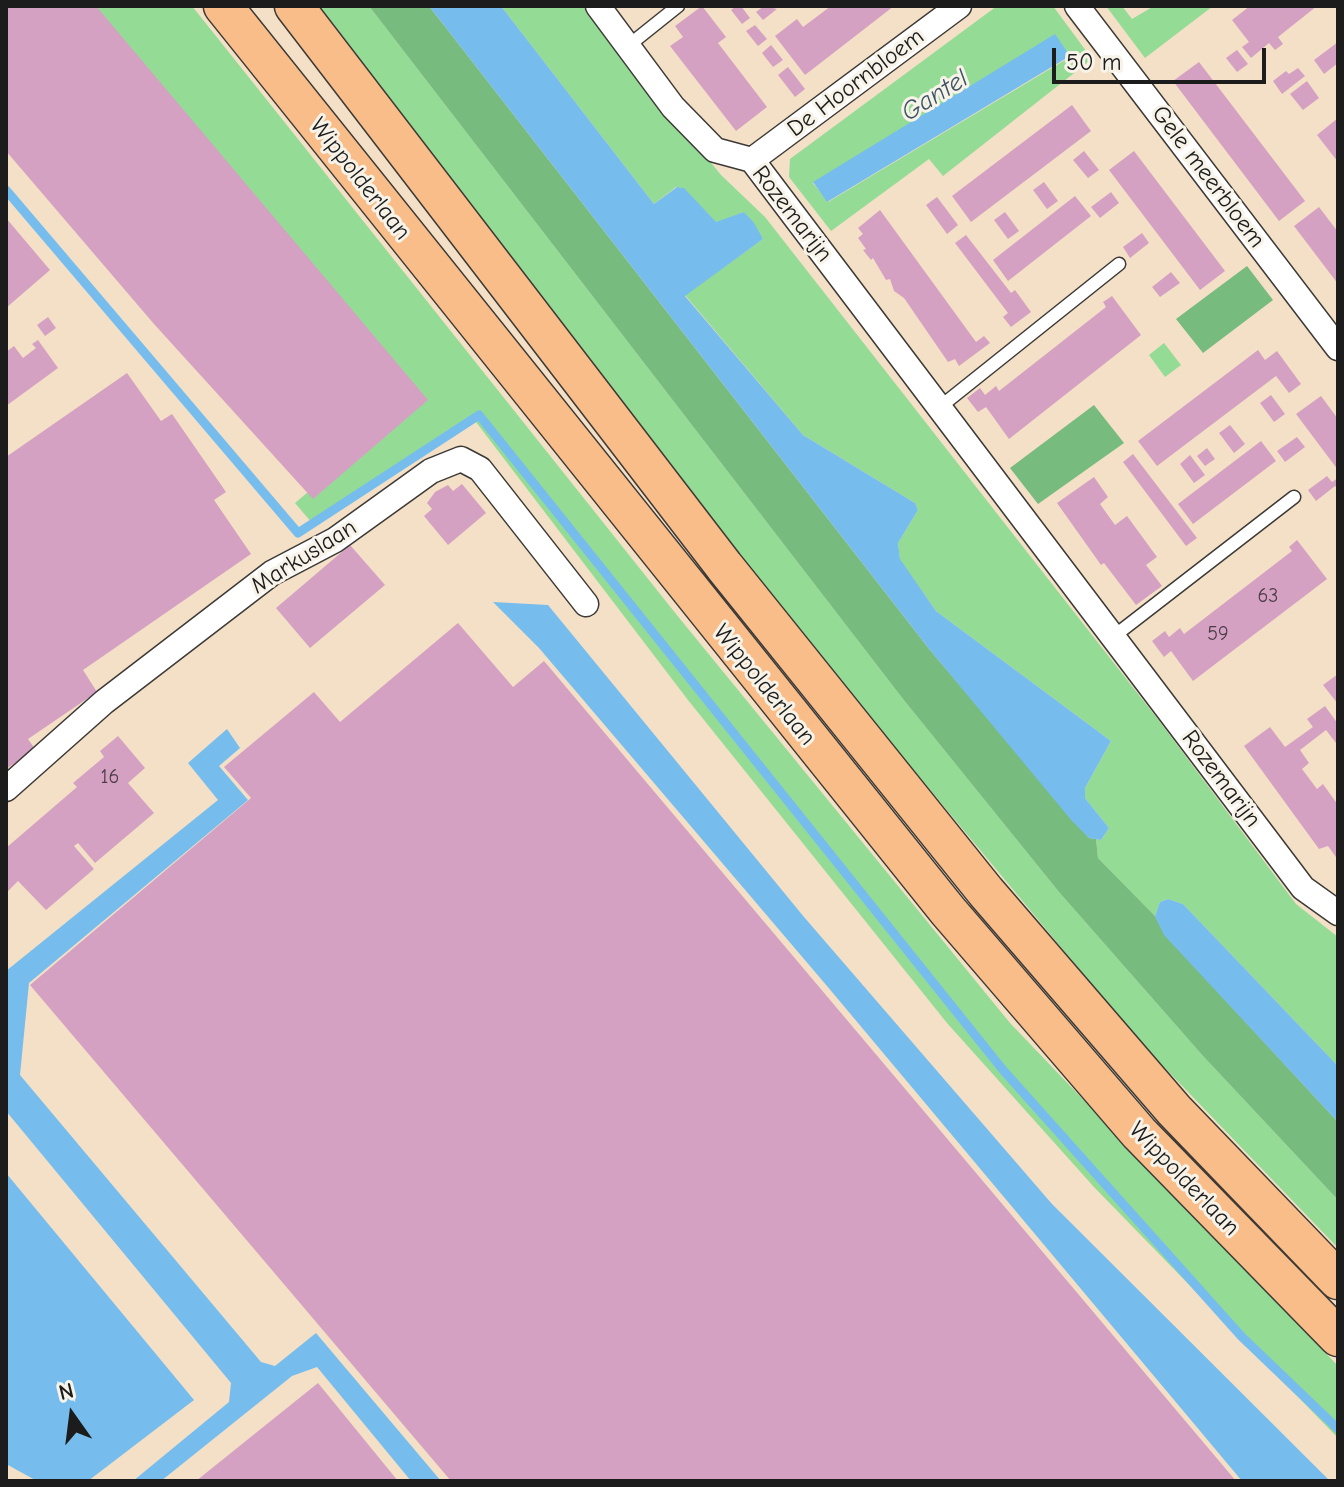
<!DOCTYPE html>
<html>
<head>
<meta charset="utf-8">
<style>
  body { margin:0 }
  #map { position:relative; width:1344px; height:1487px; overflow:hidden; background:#f3e0c6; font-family:"Comic Neue",sans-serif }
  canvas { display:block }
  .frame { position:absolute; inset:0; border:8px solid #1c1c1c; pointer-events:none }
  .north { position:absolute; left:32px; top:1375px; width:80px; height:80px; -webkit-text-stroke:6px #f7f3e8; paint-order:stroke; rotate:346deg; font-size:22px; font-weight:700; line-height:32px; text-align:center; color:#1c1c1c }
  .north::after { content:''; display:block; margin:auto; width:28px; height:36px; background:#1c1c1c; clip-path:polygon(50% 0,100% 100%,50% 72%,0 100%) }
  .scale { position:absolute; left:1052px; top:48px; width:214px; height:36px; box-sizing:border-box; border:4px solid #1c1c1c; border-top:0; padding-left:10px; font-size:24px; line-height:28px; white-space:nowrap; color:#1c1c1c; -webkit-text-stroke:6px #f7f3e8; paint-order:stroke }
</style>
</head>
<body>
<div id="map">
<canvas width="1344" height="1487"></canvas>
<div class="frame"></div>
<div class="north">N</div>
<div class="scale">50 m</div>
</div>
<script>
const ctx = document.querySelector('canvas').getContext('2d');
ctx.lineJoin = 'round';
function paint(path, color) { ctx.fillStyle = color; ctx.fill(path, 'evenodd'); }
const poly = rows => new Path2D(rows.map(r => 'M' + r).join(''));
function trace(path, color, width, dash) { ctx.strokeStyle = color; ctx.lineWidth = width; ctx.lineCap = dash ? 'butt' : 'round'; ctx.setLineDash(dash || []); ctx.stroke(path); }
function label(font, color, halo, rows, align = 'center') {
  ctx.font = font + ' "Comic Neue",sans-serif'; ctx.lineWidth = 6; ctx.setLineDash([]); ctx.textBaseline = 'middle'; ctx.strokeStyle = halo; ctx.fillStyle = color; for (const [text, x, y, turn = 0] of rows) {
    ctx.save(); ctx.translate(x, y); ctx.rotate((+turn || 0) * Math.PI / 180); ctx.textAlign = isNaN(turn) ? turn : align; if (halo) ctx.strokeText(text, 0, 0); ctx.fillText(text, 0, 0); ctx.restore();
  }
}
const green = poly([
  [91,6,192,6,676,614,1010,1023,1338,1366,1338,1438,1094,1187,947,1023,688,700,476,422,312,523,295,503,415,402],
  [318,6,369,6,903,699,1059,892,1203,1056,1338,1200,1338,1248,1139,1041,768,595],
  [501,6,583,6,721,175,765,217,1160,722,1296,904,1338,937,1338,1066,1183,904,1168,899,1160,902,1155,916,1098,858,1096,839,1101,840,1109,828,1085,798,1085,788,1111,741,936,611,900,560,898,543,918,510,915,503,803,435,685,295,763,239,744,212,716,223,683,188,676,187,654,204],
  [997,6,1053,6,1092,59,943,176,929,159,831,231,789,177,790,159],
  [1055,35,1070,57,828,202,813,183],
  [1106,6,1122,6,1132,19,1154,6,1213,6,1145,58],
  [1164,343,1181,365,1165,377,1149,355]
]);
const forest = poly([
  [369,6,429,6,930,650,1089,838,1096,839,1098,858,1155,916,1165,935,1338,1122,1338,1200,1203,1056,1059,892,903,699],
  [1247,266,1273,300,1203,353,1176,319],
  [1094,405,1124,443,1038,504,1010,468]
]);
const water = poly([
  [429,6,501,6,654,204,677,187,684,188,716,222,744,212,754,223,763,239,685,296,803,435,915,503,918,510,898,543,900,559,936,611,1111,741,1085,788,1085,798,1109,828,1101,840,1089,838,1072,821,930,650],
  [1055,34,1070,56,827,202,813,182],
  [493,602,548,605,804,917,1052,1204,1330,1481,1242,1481,827,986,539,648],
  [227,729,240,748,219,766,248,800,29,983,20,1075,261,1362,275,1366,316,1333,441,1481,411,1481,317,1367,292,1376,161,1481,133,1481,229,1402,231,1383,6,1111,6,971,218,800,188,763],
  [1168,899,1183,904,1338,1066,1338,1122,1164,935,1155,916,1160,902],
  [6,1173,194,1400,88,1481,37,1481,6,1464]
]);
const stream = poly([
  [6,190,298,533,479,415,1003,1070,1241,1336,1338,1429]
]);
const building = poly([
  [6,6,96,6,428,400,313,499,154,324,6,151],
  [702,6,726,37,718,43,767,107,736,131,670,46,683,37,675,26],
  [736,6,741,6,750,18,742,24,731,10],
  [764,6,777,9,763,20,756,12],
  [831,6,894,6,805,75,775,36,797,19,803,27],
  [1250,6,1317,6,1278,37,1283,44,1275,50,1269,43,1251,58,1242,47,1249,42,1232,20],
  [755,25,767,39,758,46,746,31],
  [1338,42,1338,63,1324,74,1314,60],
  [771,45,783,60,773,67,762,53],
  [1237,50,1248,64,1237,72,1226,58],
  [1199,62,1305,201,1279,221,1173,81],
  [788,67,805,89,795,97,778,75],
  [1298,68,1305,76,1282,94,1273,81,1286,71,1289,74],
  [1307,81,1319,98,1303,110,1290,94],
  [1072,105,1091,131,971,222,952,196],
  [1338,118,1338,162,1317,135],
  [1084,151,1099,170,1088,178,1073,160],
  [1134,151,1225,271,1200,290,1109,170],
  [1044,182,1058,201,1047,209,1033,190],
  [1111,192,1119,203,1100,218,1091,207],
  [1075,196,1091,216,1008,281,993,260],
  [937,197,958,225,947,234,926,205],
  [1319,207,1338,232,1338,284,1294,226],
  [880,210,976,342,984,336,990,343,959,366,955,359,948,362,904,298,894,291,890,279,886,280,873,258,871,260,863,250,866,249,858,238,863,234,858,228],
  [1005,212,1019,231,1008,239,994,220],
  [6,218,50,270,6,308],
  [1142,233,1149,243,1130,258,1123,247],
  [966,235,1011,293,1015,290,1031,312,1011,327,1003,317,1008,313,955,243],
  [1171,272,1180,283,1160,297,1152,287],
  [1112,296,1141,335,1009,439,986,407,978,412,967,398,980,388,985,395,996,386,999,391,1106,307,1103,302],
  [48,317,56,328,45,336,37,325],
  [38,340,58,368,6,406,6,352,14,346,23,358,36,348,32,344],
  [1258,350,1265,360,1277,351,1301,384,1289,393,1276,376,1157,466,1138,441],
  [127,373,161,421,172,414,226,492,214,500,251,554,83,670,97,692,28,739,35,749,6,769,6,457],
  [1271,395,1285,414,1274,422,1260,403],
  [1321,396,1338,419,1338,470,1296,414],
  [1230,425,1245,444,1234,453,1219,433],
  [1297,437,1305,447,1285,462,1277,451],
  [1261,441,1276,461,1193,524,1178,504],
  [1207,448,1215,459,1205,466,1197,456],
  [1133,454,1197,538,1186,546,1123,462],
  [1190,455,1205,475,1194,483,1180,464],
  [1327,476,1332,482,1338,478,1338,490,1335,486,1316,501,1308,490],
  [1094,477,1108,497,1100,504,1115,525,1127,516,1157,557,1146,565,1162,586,1136,605,1104,563,1101,565,1057,503],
  [462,484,486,513,448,545,424,516,432,509,427,503,435,492,448,485,453,491],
  [1297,540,1327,579,1193,681,1171,651,1164,657,1152,641,1165,631,1169,637,1180,628,1184,634,1292,551,1289,547],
  [350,545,385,585,310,648,276,608],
  [458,623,513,687,544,661,1236,1481,451,1481,30,985,251,798,224,767,314,692,340,722],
  [1338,674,1338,704,1323,685],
  [1325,706,1338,724,1338,741,1336,743,1326,730,1300,750,1309,763,1302,769,1317,789,1323,784,1338,805,1338,860,1328,846,1319,849,1244,746,1270,727,1285,747,1313,727,1307,719],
  [118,736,145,768,128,783,154,813,95,863,78,843,74,846,94,869,46,910,18,881,6,893,6,848,77,787,73,783,104,757,100,751],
  [318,1383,398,1481,196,1481]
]);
const service = poly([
  [628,46,678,6],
  [940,407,1119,264],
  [1113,637,1294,497]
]);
const minor = poly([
  [598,6,673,107,715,150,752,160,1303,888,1338,913],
  [1077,6,1338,348],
  [752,160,959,6],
  [6,789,104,702,272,573,335,540,431,471,461,459,480,469,586,604]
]);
const primary = poly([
  [223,6,948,911,1139,1133,1338,1337],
  [294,6,724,566,986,892,1174,1110,1338,1280]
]);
const numberNames = [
  ["63",1268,596],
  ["59",1218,634],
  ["16",110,777]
];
const streetNames = [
  ["De Hoornbloem",856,83,-37],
  ["Gele meerbloem",1208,177,53],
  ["Wippolderlaan",360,179,52],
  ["Rozemarijn",792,214,52],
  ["Markuslaan",304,557,-32],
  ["Wippolderlaan",764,685,51],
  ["Rozemarijn",1221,779,53],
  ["Wippolderlaan",1184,1179,46]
];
const waterNames = [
  ["Gantel",935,96,-32]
];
paint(green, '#94db95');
paint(forest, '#77bb7e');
paint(water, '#76bded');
trace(stream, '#76bded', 9);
paint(building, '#d5a1c2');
trace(service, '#3c3936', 15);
trace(minor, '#3c3936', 27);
trace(primary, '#3c3936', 41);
trace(service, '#fff', 12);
trace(minor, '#fff', 24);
trace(primary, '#f8bd88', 38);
label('20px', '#4a3d46', null, numberNames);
label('24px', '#1c1c1c', '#f7f3e8', streetNames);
label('italic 26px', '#3c5465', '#f7f3e8', waterNames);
</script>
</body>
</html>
